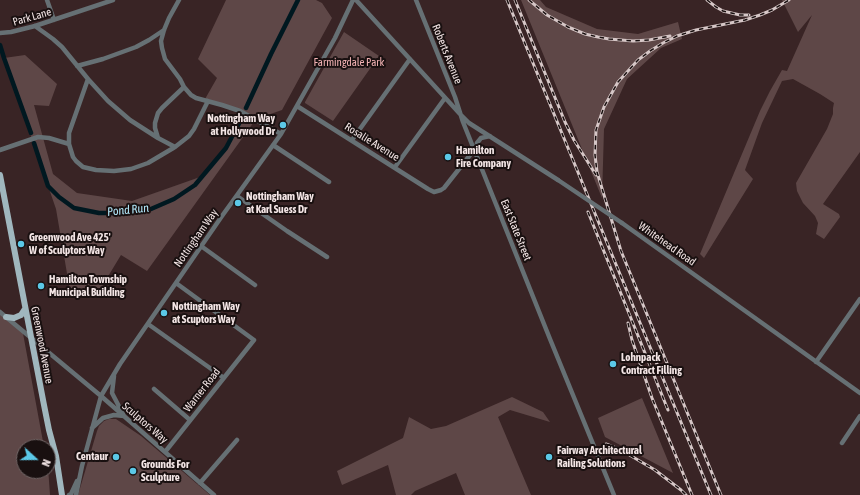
<!DOCTYPE html>
<html>
<head>
<meta charset="utf-8">
<style>
  body { margin:0 }
  #map { position:relative; width:860px; height:495px; overflow:hidden; background:#392425; font-family:"Asap Condensed",sans-serif }
  canvas { display:block }
  .north { position:absolute; left:16px; top:439px; width:40px; height:40px; box-sizing:border-box; background:#191010; border:1px solid #706565; border-radius:50%; rotate:111deg; font-size:11px; font-weight:700; line-height:16px; text-align:center; color:#f3e5e5 }
  .north::after { content:''; display:block; margin:auto; width:14px; height:18px; background:#5bc8e7; clip-path:polygon(50% 0,100% 100%,50% 72%,0 100%) }
</style>
</head>
<body>
<div id="map">
<canvas width="860" height="495"></canvas>
<div class="north">N</div>
</div>
<script>
const ctx = document.querySelector('canvas').getContext('2d');
ctx.lineJoin = 'round';
function paint(path, color) { ctx.fillStyle = color; ctx.fill(path, 'evenodd'); }
const poly = rows => new Path2D(rows.map(r => 'M' + r).join(''));
function trace(path, color, width, dash) { ctx.strokeStyle = color; ctx.lineWidth = width; ctx.lineCap = dash ? 'butt' : 'round'; ctx.setLineDash(dash || []); ctx.stroke(path); }
function label(font, color, halo, rows, align = 'center') {
  ctx.font = font + ' "Asap Condensed",sans-serif'; ctx.lineWidth = 4; ctx.setLineDash([]); ctx.textBaseline = 'middle'; ctx.strokeStyle = halo; ctx.fillStyle = color; for (const [text, x, y, turn = 0] of rows) {
    ctx.save(); ctx.translate(x, y); ctx.rotate((+turn || 0) * Math.PI / 180); ctx.textAlign = isNaN(turn) ? turn : align; if (halo) ctx.strokeText(text, 0, 0); ctx.fillText(text, 0, 0); ctx.restore();
  }
}
const green = poly([
  [226,0,316,0,322,3,332,18,282,110,256,119,147,271,121,255,101,288,70,291,56,209,4,58,25,55,57,84,49,106,34,105,53,174,77,193,132,201,200,177,229,145,243,112,205,99,217,78,198,59],
  [521,0,540,0,546,7,597,29,638,34,678,22,682,39,661,48,627,79,604,129,602,198],
  [782,0,860,0,860,152,823,204,839,214,840,217,824,239,816,234,818,223,815,216,803,203,797,191,796,183,827,129,833,114,833,108,834,103,820,94,793,79,782,81,762,123,745,170,753,179,704,258,700,254,760,111,770,91,782,70,787,71,812,15,798,32],
  [344,32,379,56,333,121,305,103,305,102],
  [0,310,22,328,44,447,24,447,24,471,48,471,48,467,50,495,0,495],
  [512,397,543,412,550,422,510,410,498,417,531,495,465,495,456,473,415,491,411,495,396,495,388,465,342,485,337,471,403,438,409,417,431,429,446,426],
  [642,398,673,473,605,437,598,418],
  [109,419,116,419,141,436,210,495,78,495,97,431,99,426,104,421]
]);
const canal = poly([
  [0,45,4,58,31,133],
  [246,108,271,54,298,0],
  [34,143,48,186,59,197,74,208,99,213,120,213,151,209,174,199,195,185,226,148,243,116]
]);
const minor = poly([
  [47,0,54,20],
  [179,0,169,18,164,30,161,41,162,48,165,59,180,79,184,87,191,95,196,98,222,105,240,111,281,134],
  [356,0,460,114,469,123,558,180],
  [416,0,455,97,463,122,550,339,614,495],
  [35,26,53,39,62,47,88,79,69,133,69,144,73,157,76,161,83,167,96,170,114,171,131,169,148,163,175,147,189,136,194,129,208,101],
  [0,33,11,32,35,26,113,0],
  [77,66,103,59,136,47,149,40,164,30],
  [88,79,108,101,130,120,158,138,175,147],
  [297,106,428,189,434,192,441,190,444,188,474,150],
  [158,138,155,128,155,123,158,113,162,108,184,87],
  [352,140,410,59],
  [273,145,329,182],
  [0,150,38,137,49,138,69,144],
  [476,153,477,143,481,138,490,136],
  [395,167,445,98],
  [237,196,287,231,327,257],
  [622,223,860,393],
  [201,246,255,285],
  [0,312,101,396,214,495],
  [148,324,224,378],
  [816,362,860,299],
  [154,389,190,420],
  [92,428,103,418,114,415,124,416,112,393,114,376],
  [842,443,860,416],
  [165,452,254,340,176,283],
  [200,483,237,440],
  [69,495,71,494,77,481],
  [76,495,82,466,101,396,120,364,222,216,281,134,335,38,353,0]
]);
const major = poly([
  [0,175,44,405,49,430,56,456,62,495],
  [6,317,14,318,21,315,25,309]
]);
const rail = poly([
  [507,0,711,495],
  [515,0,565,122,574,140,596,175],
  [529,0,547,15,568,27,585,34,598,37,609,39,633,41,649,40,670,36],
  [707,0,716,7,723,11,740,15,749,15],
  [588,212,668,410],
  [628,323,632,340,652,398,692,495],
  [606,444,621,450,655,470,681,490,686,495],
  [721,495,621,251,597,172,595,155,596,130,604,107,618,82,638,60,650,51,663,43,677,36,696,30,745,20,760,15,772,10,789,0]
]);
const minorBridge = poly([
  [558,180,622,223]
]);
const markers = [
  [283,125,4,"#5bc8e7"],
  [448,157,4,"#5bc8e7"],
  [238,203,4,"#5bc8e7"],
  [21,244,4,"#5bc8e7"],
  [41,286,4,"#5bc8e7"],
  [164,313,4,"#5bc8e7"],
  [613,364,4,"#5bc8e7"],
  [116,457,4,"#5bc8e7"],
  [549,457,4,"#5bc8e7"],
  [133,471,4,"#5bc8e7"]
];
const streetNames = [
  ["Park Lane",32,17,-16],
  ["Roberts Avenue",447,54,68],
  ["Rosalie Avenue",372,142,32],
  ["East State Street",516,230,68],
  ["Nottingham Way",196,238,-55],
  ["Whitehead Road",667,244,35],
  ["Greenwood Avenue",42,345,79],
  ["Warner Road",202,390,-52],
  ["Sculptors Way",145,423,41]
];
const parkNames = [
  ["Farmingdale Park",349,63]
];
const poiNames = [
  ["Nottingham Way",275,119,"right"],
  ["at Hollywood Dr",275,132,"right"],
  ["Hamilton",456,151],
  ["Fire Company",456,164],
  ["Nottingham Way",246,197],
  ["at Karl Suess Dr",246,210],
  ["Greenwood Ave 425'",29,238],
  ["W of Sculptors Way",29,251],
  ["Hamilton Township",49,280],
  ["Municipal Building",49,293],
  ["Nottingham Way",172,307],
  ["at Scuptors Way",172,320],
  ["Lohnpack",621,358],
  ["Contract Filling",621,371],
  ["Fairway Architectural",557,451],
  ["Railing Solutions",557,464],
  ["Centaur",108,457,"right"],
  ["Grounds For",141,465],
  ["Sculpture",141,478]
];
const waterNames = [
  ["Pond Run",128,210,-6]
];
paint(green, '#5e4747');
trace(canal, '#001820', 4.5);
trace(minor, '#667074', 4.5);
trace(major, '#a0b7be', 6);
trace(rail, '#d6c7c7', 3);
trace(rail, '#191010', 1.5, [4.5]);
trace(minorBridge, '#667074', 4.5);
for (const [x, y, r, color] of markers) { const dot = new Path2D(); dot.arc(x, y, r, 0, 2 * Math.PI); ctx.fillStyle = color; ctx.fill(dot); trace(dot, '#191010', 1.5); }
label('11px', '#f3e5e5', '#191010', streetNames);
label('11px', '#f4b3b5', '#191010', parkNames);
label('bold 11px', '#f3e5e5', '#191010', poiNames, 'left');
label('italic 12px', '#b1e7f9', '#191010', waterNames);
</script>
</body>
</html>
